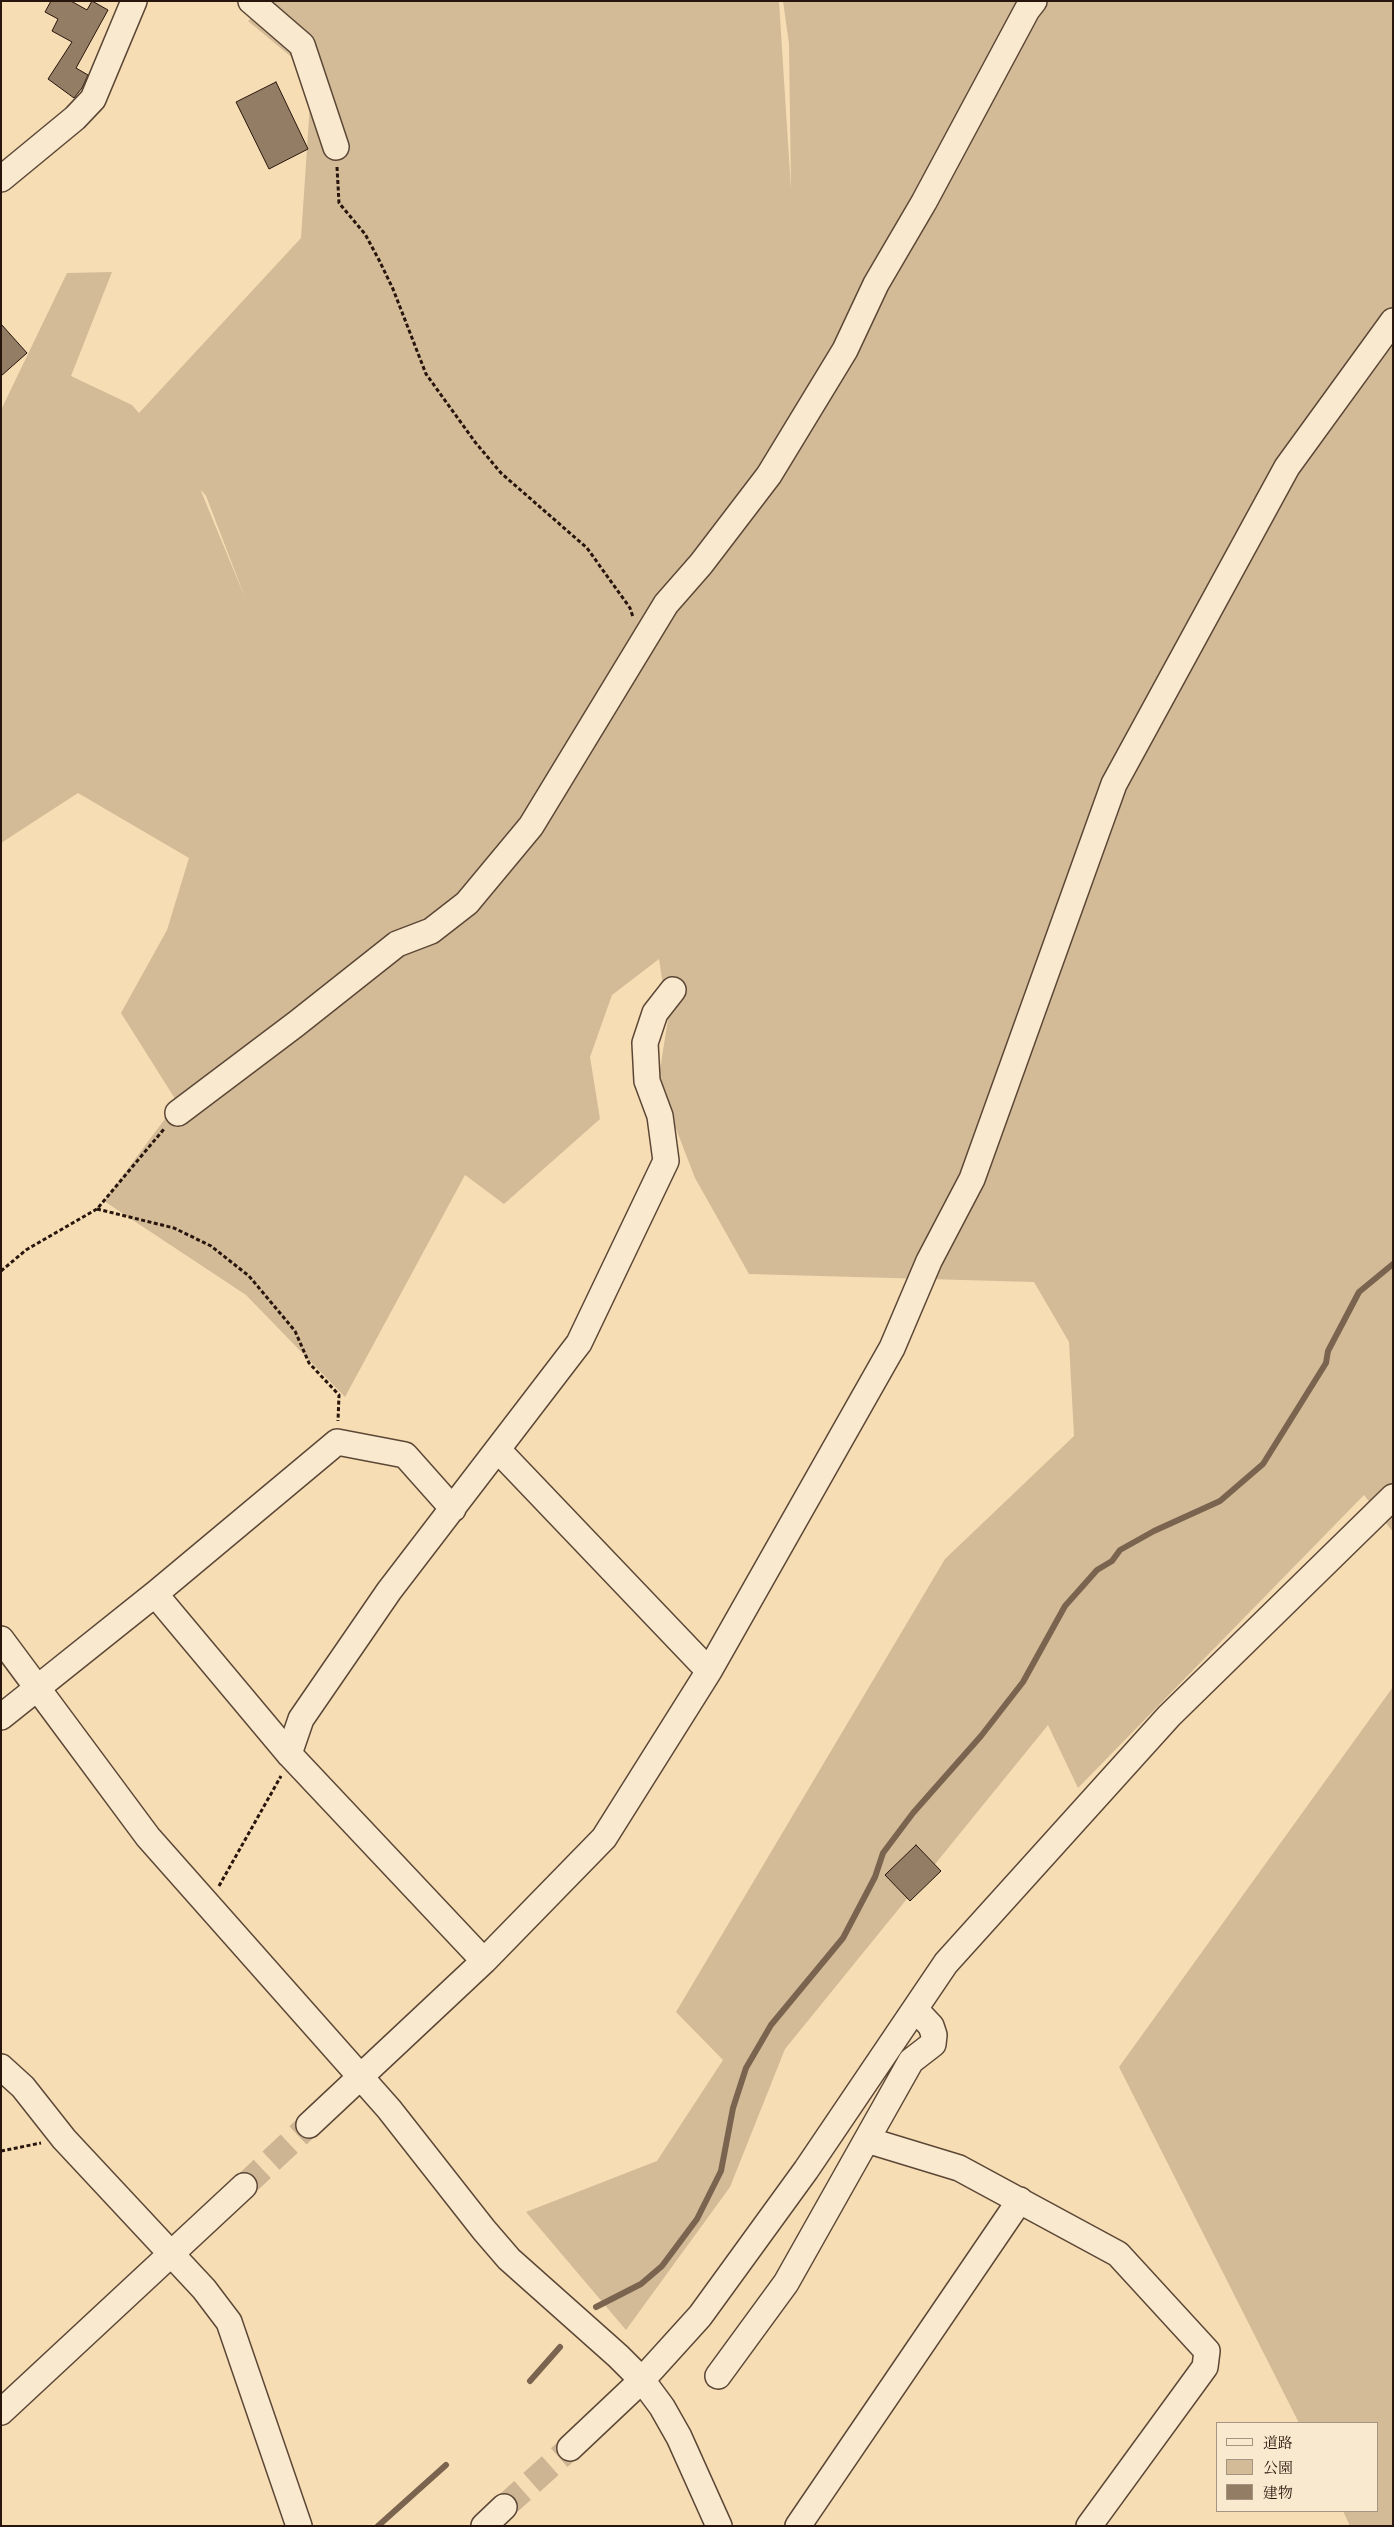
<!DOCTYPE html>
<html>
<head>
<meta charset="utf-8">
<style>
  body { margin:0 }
  #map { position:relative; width:1394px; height:2527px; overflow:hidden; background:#f6ddb4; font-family:"Libre Caslon Text","Noto Serif JP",serif }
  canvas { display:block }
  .frame { position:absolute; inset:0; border:2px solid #28150d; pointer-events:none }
  .legend { position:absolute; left:1216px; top:2422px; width:162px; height:90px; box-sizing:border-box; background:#f9e9ce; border:1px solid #a59481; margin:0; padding:6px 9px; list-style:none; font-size:15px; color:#28150d }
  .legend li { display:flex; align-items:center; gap:10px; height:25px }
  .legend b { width:25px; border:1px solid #a59481 }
</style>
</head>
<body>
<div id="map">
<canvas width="1394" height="2527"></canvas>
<div class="frame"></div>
<ul class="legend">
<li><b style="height:6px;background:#f9e9ce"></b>道路</li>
<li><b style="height:14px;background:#d3bb98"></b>公園</li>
<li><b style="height:14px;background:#937d64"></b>建物</li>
</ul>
</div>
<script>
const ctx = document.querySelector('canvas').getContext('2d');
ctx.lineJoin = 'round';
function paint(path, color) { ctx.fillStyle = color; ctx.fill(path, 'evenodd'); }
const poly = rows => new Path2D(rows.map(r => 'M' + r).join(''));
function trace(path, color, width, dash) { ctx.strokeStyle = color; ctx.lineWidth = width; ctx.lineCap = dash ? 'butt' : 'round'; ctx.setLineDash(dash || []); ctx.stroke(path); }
const green = poly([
  [269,1,779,1,791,190,789,44,783,1,1393,1,1393,1532,1364,1495,1078,1788,1048,1725,785,2049,730,2187,626,2330,526,2212,657,2161,723,2060,676,2012,945,1559,1074,1436,1069,1342,1034,1282,749,1274,695,1178,658,1082,668,1019,659,959,612,995,590,1057,600,1119,504,1204,465,1175,345,1397,246,1295,104,1201,170,1112,179,1105,121,1013,167,930,189,858,78,793,1,843,1,410,67,273,112,272,71,376,132,405,139,413,301,238,312,74,248,21],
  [201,490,206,496,246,600,201,491],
  [1393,1687,1393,2526,1350,2526,1343,2511,1378,2511,1378,2423,1299,2423,1119,2067]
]);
const stream = poly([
  [596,2307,641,2284,662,2266,697,2219,721,2171,733,2108,746,2068,771,2025,843,1938,875,1877,883,1853,913,1813,981,1736,1023,1682,1065,1606,1097,1570,1112,1561,1120,1550,1154,1531,1220,1501,1263,1464,1326,1363,1328,1351,1359,1292,1393,1264],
  [530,2381,560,2347],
  [378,2526,446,2465]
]);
const building = poly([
  [51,1,71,1,87,10,92,1,108,10,76,68,88,75,82,88,74,98,48,79,72,42,52,31,58,19,45,12,51,1],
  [276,82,308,149,269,169,236,102,276,82],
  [1,324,27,353,1,376,1,324],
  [916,1845,941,1871,910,1901,885,1875,916,1845]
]);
const minorTunnel = poly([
  [244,2186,309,2125],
  [504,2507,570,2448]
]);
const path = poly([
  [337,167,339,203,365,234,379,260,393,289,426,374,475,442,501,473,587,548,630,608,633,617],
  [97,1209,174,1228,211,1246,249,1276,295,1331,309,1363,339,1395,338,1421],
  [1,1271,26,1250,97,1209,164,1129],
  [219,1886,281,1776],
  [1,2151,41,2143]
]);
const minor = poly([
  [251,1,302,45,336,147],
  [1,179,75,118,93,99,134,1],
  [178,1113,296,1024,397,944,431,931,467,903,531,826,666,604,701,564,769,475,845,350,876,284,924,202,1027,10,1034,1],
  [498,1450,709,1671],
  [155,1594,337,1442,405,1455,453,1509],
  [1,1639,148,1837,389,2109,484,2230,509,2259,618,2356,642,2380,662,2407,679,2437,719,2526],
  [1,1717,155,1594,289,1754,484,1961],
  [289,1754,301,1719,389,1591,579,1343,666,1161,660,1116,647,1081,645,1043,655,1013,673,990],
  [1,2067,23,2087,64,2139,204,2289,229,2322,299,2526],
  [309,2125,484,1961,604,1838,709,1671,892,1348,929,1261,972,1179,1114,784,1287,467,1393,321],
  [867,2140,959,2168,1118,2254,1207,2351,1205,2367,1089,2526],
  [718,2376,786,2283,911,2061,933,2044,934,2035,931,2026,915,2009],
  [1,2412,244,2186],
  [570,2448,642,2380,700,2316,806,2170,946,1963,1169,1716,1393,1497],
  [484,2526,504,2507],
  [798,2526,1020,2200]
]);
paint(green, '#d3bb98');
trace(stream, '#7a644f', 6);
paint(building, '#937d64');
trace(building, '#28150d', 1);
trace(minorTunnel, '#cdb593', 25, [25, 12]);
trace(minor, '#5c4737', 28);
trace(path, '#28150d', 3, [4, 2.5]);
trace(minor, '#f9e9ce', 25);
</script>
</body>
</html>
